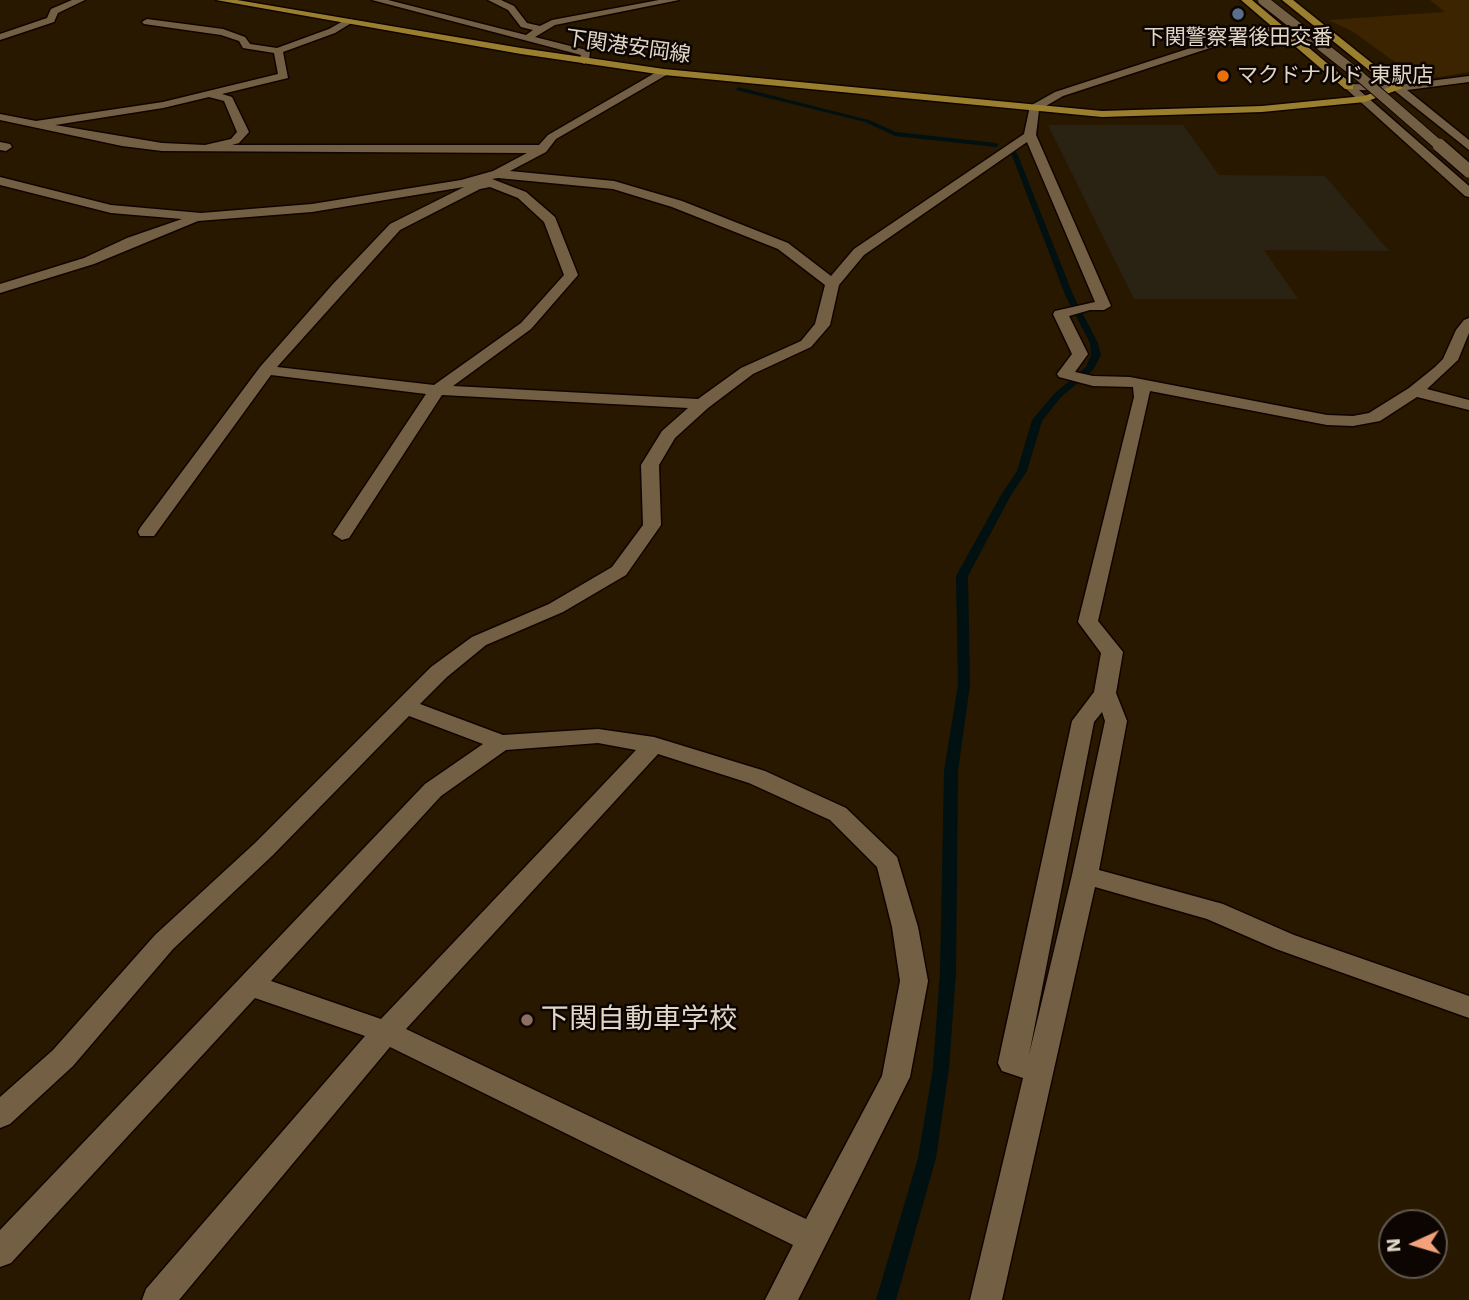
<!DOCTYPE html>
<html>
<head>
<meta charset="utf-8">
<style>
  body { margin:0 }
  #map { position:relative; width:1469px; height:1300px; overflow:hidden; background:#291800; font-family:"Work Sans",sans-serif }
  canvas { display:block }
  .north { position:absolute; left:1378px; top:1209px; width:70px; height:70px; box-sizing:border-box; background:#0c0501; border:2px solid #615950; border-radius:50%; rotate:266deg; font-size:19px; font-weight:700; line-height:28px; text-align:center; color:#e1d6c7 }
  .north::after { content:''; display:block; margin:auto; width:24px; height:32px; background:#f1a27b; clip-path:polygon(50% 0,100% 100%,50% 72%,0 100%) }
</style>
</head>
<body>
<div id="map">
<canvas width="1469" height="1300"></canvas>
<div class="north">N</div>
</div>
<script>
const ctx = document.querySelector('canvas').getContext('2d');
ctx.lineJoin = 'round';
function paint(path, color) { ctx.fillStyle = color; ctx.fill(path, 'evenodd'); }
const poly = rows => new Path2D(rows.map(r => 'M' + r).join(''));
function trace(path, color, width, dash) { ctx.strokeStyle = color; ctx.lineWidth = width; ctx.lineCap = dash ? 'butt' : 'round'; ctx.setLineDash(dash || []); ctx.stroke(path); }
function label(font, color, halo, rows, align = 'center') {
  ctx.font = font + ' "Work Sans","Noto Sans JP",sans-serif'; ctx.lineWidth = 5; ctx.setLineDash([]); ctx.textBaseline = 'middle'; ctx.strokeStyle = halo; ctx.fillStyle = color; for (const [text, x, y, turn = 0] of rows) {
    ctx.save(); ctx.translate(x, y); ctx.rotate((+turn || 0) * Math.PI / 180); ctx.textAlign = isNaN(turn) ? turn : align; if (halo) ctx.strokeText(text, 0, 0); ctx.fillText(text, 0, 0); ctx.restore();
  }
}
const commercial = poly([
  [1048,125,1183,125,1219,175,1325,176,1389,251,1264,250,1298,299,1134,299]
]);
const green = poly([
  [1430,0,1469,0,1469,72,1439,77,1410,73,1352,31,1328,20,1445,12]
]);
const stream = poly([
  [738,87,869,120,896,132,996,143,999,145,996,147,895,136,865,122,736,90,738,87],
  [1014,151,1017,153,1074,297,1098,343,1101,355,1093,370,1061,397,1042,421,1027,471,1011,495,968,576,970,685,958,771,956,972,949,1068,936,1158,896,1300,876,1300,918,1158,933,1068,940,972,944,771,958,685,956,576,1001,495,1017,471,1032,420,1055,393,1086,367,1091,355,1090,343,1066,297,1011,153,1014,151]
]);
const minor = poly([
  [72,0,85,0,58,13,54,22,0,40,0,34,47,18,51,9,72,0],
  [372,0,388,0,526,35,533,30,521,27,508,10,488,0,501,0,514,6,527,23,540,26,552,20,659,0,679,0,555,25,535,37,590,51,589,61,584,64,579,61,581,55,372,0],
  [147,19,223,29,245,37,250,44,277,48,329,29,345,20,353,22,335,33,283,52,288,78,222,94,232,97,249,132,239,143,232,145,539,145,548,135,660,70,668,70,668,74,556,139,546,152,510,171,614,181,682,201,788,243,831,276,854,249,1024,134,1030,106,1055,92,1252,28,1284,26,1284,30,1256,33,1063,96,1039,110,1036,135,1111,306,1104,310,1090,310,1069,316,1088,354,1075,372,1093,376,1130,377,1327,415,1353,416,1369,413,1409,388,1435,367,1443,359,1456,330,1464,320,1469,318,1469,333,1458,360,1427,389,1469,400,1469,410,1417,397,1380,421,1353,426,1327,425,1150,391,1098,621,1123,652,1116,693,1127,721,1099,870,1223,904,1294,935,1469,996,1469,1018,1276,949,1207,919,1095,887,1002,1300,970,1300,1023,1078,1002,1071,998,1063,1072,721,1094,692,1101,653,1078,622,1134,397,1133,387,1093,386,1059,377,1057,374,1072,354,1053,314,1055,311,1095,302,1027,142,864,255,839,285,830,325,811,347,753,374,708,408,675,438,659,465,661,525,626,575,563,612,486,645,447,677,420,704,503,735,598,729,654,737,765,771,846,808,897,857,918,927,928,981,910,1077,798,1300,765,1300,793,1245,390,1047,179,1300,142,1300,146,1289,365,1036,255,998,11,1263,0,1267,0,1230,425,784,483,744,409,716,273,855,173,949,73,1066,10,1124,0,1128,0,1097,53,1050,155,935,255,843,431,667,472,637,549,604,612,567,643,525,641,465,662,431,688,408,442,395,349,538,342,540,333,534,426,394,271,375,154,536,140,536,138,532,140,528,260,367,333,284,390,224,464,187,312,212,198,221,94,264,0,293,0,284,84,258,127,238,182,219,111,213,0,185,0,177,111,205,201,213,312,204,461,180,493,171,527,153,162,151,122,146,0,120,0,114,36,121,163,102,278,74,274,53,243,48,239,41,221,35,144,24,142,22,147,19],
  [209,97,224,101,237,132,231,139,205,145,162,143,55,125,163,108,209,97],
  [498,178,613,189,672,207,778,249,825,285,815,324,801,341,741,368,698,399,453,386,531,329,578,275,555,217,526,192,492,179,498,178],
  [490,187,518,198,544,222,564,275,521,323,434,385,277,367,400,230,480,189,490,187],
  [1102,712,1105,721,1072,875,1029,1055,1094,722,1102,712],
  [598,743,636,750,381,1019,271,981,441,796,506,750,598,743],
  [658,754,749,783,830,820,877,867,892,927,900,981,882,1076,806,1219,406,1029,658,754],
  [1469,76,1469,82,1407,90,1469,140,1469,150,1395,91,1359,90,1469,186,1469,197,1465,196,1344,87,1349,84,1398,85,1469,76],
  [0,142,10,144,12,147,6,151,0,150,0,142]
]);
const major = poly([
  [216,0,237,0,521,48,664,69,1102,111,1262,106,1364,96,1390,87,1282,0,1293,0,1403,88,1365,102,1262,112,1102,117,664,75,521,54,216,0],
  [1241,0,1252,0,1353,85,1353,89,1345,89,1241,0]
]);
const minorBridgeFar1 = poly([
  [1263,0,1356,73,1441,147]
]);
const minorBridge = poly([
  [1439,145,1469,171]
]);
const markers = [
  [1238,14,7,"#5c6f8a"],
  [1223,76,7,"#e8710a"],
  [527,1020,7,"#8d6e63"]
];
const farPoinames = [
  ["下関警察署後田交番",1238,38],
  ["マクドナルド 東駅店",1237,76,"left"]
];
const farStreetnames = [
  ["下関港安岡線",628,47,8]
];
const nearPoinames = [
  ["下関自動車学校",541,1020]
];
paint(commercial, '#2a2212');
paint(green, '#3c2400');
paint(stream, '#011011');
trace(minor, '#110400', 3);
trace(major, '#110400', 3);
paint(minor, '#735f44');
paint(major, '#9a7f2e');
trace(minorBridgeFar1, '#110400', 12, []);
trace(minorBridge, '#110400', 16, []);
trace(minorBridgeFar1, '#735f44', 10);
trace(minorBridge, '#735f44', 13);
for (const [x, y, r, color] of markers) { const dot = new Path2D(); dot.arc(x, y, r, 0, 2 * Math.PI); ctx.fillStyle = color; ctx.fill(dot); trace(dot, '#0c0501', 2.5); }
label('21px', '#e1d6c7', '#0c0501', farPoinames);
label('21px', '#e1d6c7', '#0c0501', farStreetnames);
label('28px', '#e1d6c7', '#0c0501', nearPoinames, 'left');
</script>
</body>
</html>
